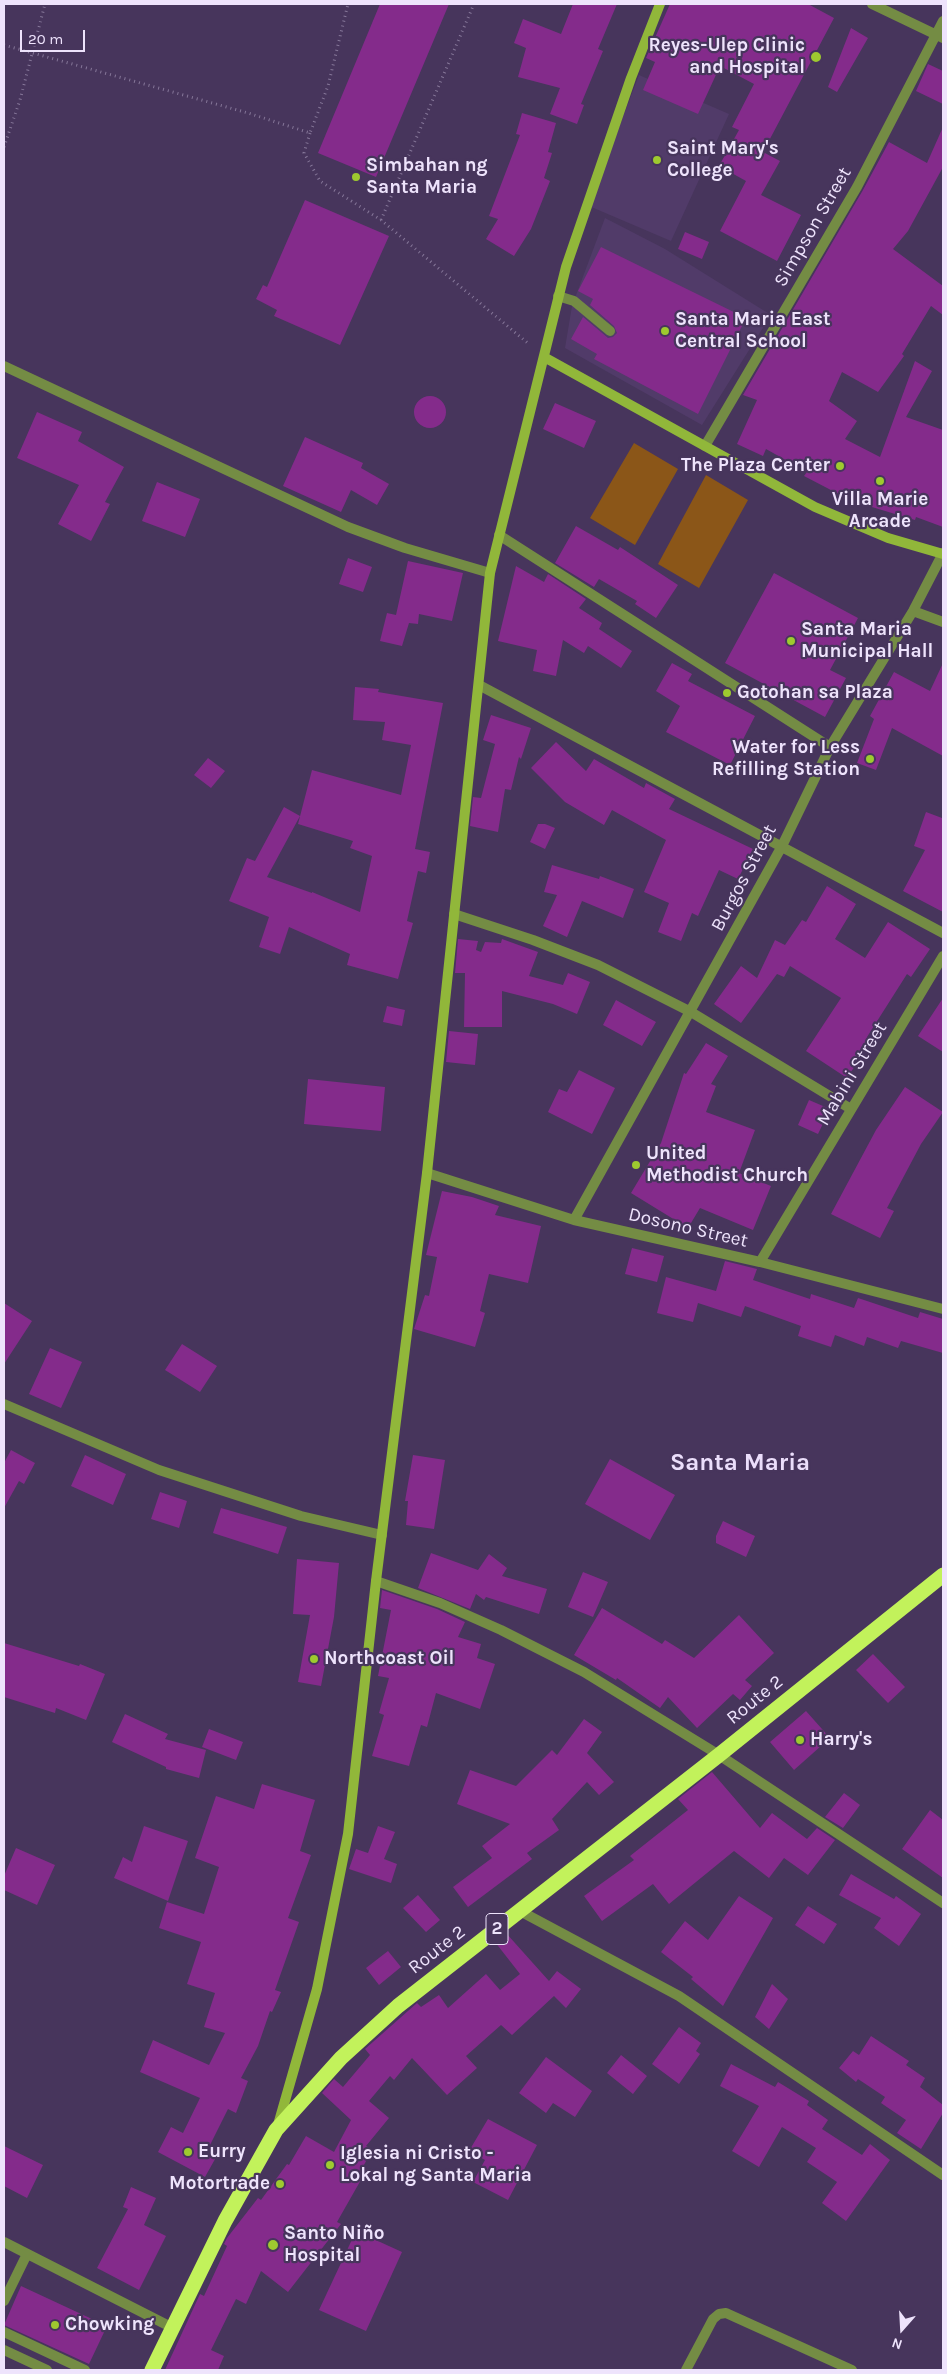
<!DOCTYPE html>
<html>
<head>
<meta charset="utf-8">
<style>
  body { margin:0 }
  #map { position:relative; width:947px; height:2374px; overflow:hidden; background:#47355c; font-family:Karla,sans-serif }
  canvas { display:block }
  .frame { position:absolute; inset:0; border:5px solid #eee3fc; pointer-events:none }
  .north { position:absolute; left:877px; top:2304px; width:50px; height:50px; -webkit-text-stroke:4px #47355c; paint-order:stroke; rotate:199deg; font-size:14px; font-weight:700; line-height:20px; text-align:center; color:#eee3fc }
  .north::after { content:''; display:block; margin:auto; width:18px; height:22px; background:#eee3fc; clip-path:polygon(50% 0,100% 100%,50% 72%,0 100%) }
  .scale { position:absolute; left:20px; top:30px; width:65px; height:22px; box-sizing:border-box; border:2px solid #eee3fc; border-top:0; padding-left:6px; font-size:15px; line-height:18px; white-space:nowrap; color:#eee3fc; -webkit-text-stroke:4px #47355c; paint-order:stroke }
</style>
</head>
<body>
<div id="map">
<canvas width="947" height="2374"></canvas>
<div class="frame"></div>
<div class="north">N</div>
<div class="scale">20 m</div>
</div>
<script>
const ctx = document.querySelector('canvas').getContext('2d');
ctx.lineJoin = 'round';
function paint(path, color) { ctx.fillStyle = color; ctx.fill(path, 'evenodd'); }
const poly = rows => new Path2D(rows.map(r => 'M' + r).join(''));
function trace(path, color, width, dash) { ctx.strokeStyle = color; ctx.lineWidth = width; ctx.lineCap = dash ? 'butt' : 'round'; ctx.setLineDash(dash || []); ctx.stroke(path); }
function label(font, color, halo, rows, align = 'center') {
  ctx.font = font + ' Karla,sans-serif'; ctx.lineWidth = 4.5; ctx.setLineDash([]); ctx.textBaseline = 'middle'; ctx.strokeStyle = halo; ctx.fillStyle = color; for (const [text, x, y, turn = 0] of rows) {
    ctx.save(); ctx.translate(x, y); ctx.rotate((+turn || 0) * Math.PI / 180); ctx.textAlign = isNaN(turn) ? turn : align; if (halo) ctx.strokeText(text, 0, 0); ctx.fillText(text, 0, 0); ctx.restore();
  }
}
const built = poly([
  [639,75,729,114,671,241,589,206],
  [605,218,665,249,771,315,702,425,565,348,572,306]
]);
const green = poly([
  [634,443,678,469,635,545,590,518],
  [706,475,748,500,699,588,658,564]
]);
const building = poly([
  [380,4,449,4,376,177,318,153],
  [573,4,617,4,598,49,603,51,581,104,584,105,577,124,550,114,560,88,518,77,526,48,514,43,523,19,561,34],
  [670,4,808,4,834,18,763,152,780,161,761,195,801,215,777,261,720,231,746,181,719,166,739,130,732,127,754,84,720,66,698,114,643,90,655,62,646,58],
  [851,28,868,38,837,92,828,87],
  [928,64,943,71,943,104,916,91],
  [522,113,556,123,548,152,552,153,544,178,550,181,531,229,514,256,486,239,498,219,489,216,520,135,516,134],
  [943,127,943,167,908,231,893,249,943,286,943,315,931,306,902,354,904,356,878,392,842,372,829,401,857,421,845,439,880,457,915,361,932,371,906,417,943,430,943,527,916,517,915,520,852,501,804,476,807,472,766,449,763,456,737,444,757,400,743,395,863,190,889,142,927,163],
  [305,200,389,236,340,345,274,316,277,310,256,299,263,285,267,287],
  [685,232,709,242,702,259,678,249],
  [601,247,746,318,698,414,594,359,597,354,571,339,583,317,608,338,613,337,617,333,614,326,590,305,593,299,578,291],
  '414 412a16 16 0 1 1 32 0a16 16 0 1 1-32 0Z',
  [555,403,596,421,584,448,543,429],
  [37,412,82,432,78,441,124,467,105,502,110,504,91,541,58,524,79,485,17,458],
  [305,437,363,463,361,468,389,484,377,505,351,490,341,512,283,486],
  [157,482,200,499,185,537,142,521],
  [576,526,618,550,620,547,678,585,656,618,635,604,637,601,599,579,594,587,555,563],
  [348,558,372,567,363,592,339,584],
  [408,561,463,573,452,621,419,614,418,624,409,623,402,646,380,641,387,613,396,615],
  [516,566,544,582,548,574,586,599,579,608,602,623,599,629,632,651,621,668,588,646,584,653,563,640,556,676,533,671,537,650,498,641],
  [774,573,858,618,830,670,846,678,825,717,725,663],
  [672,663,692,674,688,681,755,716,730,765,666,732,680,706,656,691],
  [943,663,943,756,892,728,876,770,857,763,874,719,870,716,894,672,930,691],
  [355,687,379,689,378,692,443,703,415,849,430,852,426,873,418,871,407,921,413,923,398,979,347,965,350,954,289,927,280,954,259,947,269,917,229,901,247,858,255,861,284,807,300,816,267,877,312,893,312,892,360,912,372,856,350,848,353,841,298,824,312,770,401,795,411,745,382,740,385,722,353,720],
  [491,715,531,728,521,759,519,757,511,790,505,789,498,832,470,826,473,797,481,798,495,744,483,740],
  [556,742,586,771,594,759,644,788,646,783,675,799,669,809,753,849,738,879,719,870,698,916,692,913,681,941,658,932,669,903,644,892,666,840,612,810,604,825,565,802,531,768],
  [208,758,225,771,211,788,194,775],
  [926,812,942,818,943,816,943,912,903,891,925,850,914,846],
  [538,824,545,824,555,828,545,849,530,842],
  [552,865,599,879,600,876,634,889,623,918,582,901,567,937,543,926,557,895,544,892],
  [827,886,856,904,835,939,865,958,888,922,930,949,911,977,907,974,867,1037,872,1040,847,1078,806,1051,841,998,790,966,784,977,777,974,741,1023,714,1004,741,966,757,978,775,940,785,945,802,920,806,922],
  [458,939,478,941,476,950,481,952,485,942,501,943,502,939,538,952,529,976,563,985,568,973,590,982,577,1014,553,1004,502,991,502,1027,464,1027,465,973,455,973],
  [943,998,943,1052,918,1036],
  [616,1000,656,1022,642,1046,603,1025],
  [387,1006,405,1010,402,1026,383,1022],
  [449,1031,478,1034,475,1065,446,1062],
  [706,1043,728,1056,711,1084,716,1086,706,1112,755,1130,739,1173,771,1186,753,1230,700,1208,688,1228,631,1193,661,1143,684,1073,686,1074],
  [579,1070,615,1088,592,1134,548,1112,559,1089,567,1092],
  [308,1079,385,1087,381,1131,304,1124],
  [905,1087,943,1112,921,1144,887,1208,894,1211,880,1238,831,1214,876,1130],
  [809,1100,830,1109,818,1134,798,1125],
  [442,1191,472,1197,499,1206,495,1215,541,1226,528,1283,489,1274,480,1311,485,1313,475,1347,414,1329,425,1295,429,1296,437,1257,426,1255],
  [632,1248,664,1256,657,1282,625,1274],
  [725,1261,757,1269,753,1280,810,1299,811,1294,854,1308,858,1298,918,1318,920,1312,943,1319,943,1353,901,1341,898,1348,867,1337,864,1346,835,1335,831,1347,798,1336,801,1326,745,1306,741,1317,698,1303,693,1322,657,1313,666,1277,716,1291],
  [4,1303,32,1321,4,1364],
  [182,1344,217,1366,200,1392,165,1370],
  [50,1348,82,1362,61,1408,29,1394],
  [11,1450,35,1463,24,1484,19,1481,4,1508,4,1463],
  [85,1455,126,1474,113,1505,71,1486],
  [413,1455,445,1460,434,1529,406,1525,408,1501,405,1501],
  [610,1459,675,1495,650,1540,585,1504],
  [160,1492,187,1501,179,1528,151,1519],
  [221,1508,287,1527,278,1554,213,1533],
  [723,1521,755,1536,746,1557,716,1543,716,1536],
  [431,1553,478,1570,489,1554,507,1568,502,1576,547,1589,539,1614,486,1597,484,1600,476,1594,470,1609,418,1588],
  [297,1559,339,1563,334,1617,321,1686,298,1682,310,1615,293,1614],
  [583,1572,608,1582,593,1617,568,1607],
  [382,1590,437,1609,465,1622,458,1637,481,1644,477,1658,495,1664,480,1709,436,1693,427,1727,421,1725,409,1766,372,1756,384,1715,379,1713,389,1678,378,1676,391,1610,380,1608],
  [602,1608,662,1644,665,1640,694,1658,739,1615,774,1653,745,1680,752,1686,740,1700,733,1694,697,1728,668,1697,660,1708,617,1678,616,1680,574,1655],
  [4,1643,79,1666,80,1664,105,1674,86,1720,56,1708,55,1713,4,1697],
  [873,1654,905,1687,888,1703,856,1670],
  [806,1711,830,1738,794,1770,770,1742],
  [125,1714,168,1734,165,1739,206,1750,199,1778,166,1769,166,1767,112,1742],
  [584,1719,602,1732,587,1753,614,1782,599,1795,587,1782,552,1819,559,1830,527,1853,532,1859,468,1907,453,1887,492,1858,482,1846,510,1824,457,1804,470,1770,516,1786,552,1750,557,1755],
  [209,1729,243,1742,236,1760,202,1747],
  [712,1772,760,1828,772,1813,807,1839,817,1828,835,1840,808,1875,784,1858,769,1878,734,1851,669,1904,653,1884,602,1921,584,1896,634,1860,630,1856,688,1810,678,1799],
  [262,1784,315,1800,300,1851,311,1855,288,1918,299,1922,275,1990,281,1992,272,2012,270,2011,258,2046,241,2078,248,2081,236,2113,228,2109,209,2147,219,2152,205,2177,158,2152,171,2127,183,2133,200,2098,140,2072,153,2040,209,2065,225,2033,204,2027,215,1993,187,1984,201,1942,159,1928,167,1902,204,1914,219,1867,195,1858,216,1796,254,1809],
  [844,1793,860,1805,843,1828,825,1817],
  [930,1810,943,1820,943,1878,902,1849],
  [144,1826,188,1841,168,1901,114,1878,123,1857,132,1862],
  [378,1826,395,1832,384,1859,397,1864,391,1883,349,1869,356,1849,368,1853],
  [16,1848,55,1865,37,1905,4,1890,4,1876],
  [851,1874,894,1899,896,1896,921,1914,899,1946,874,1928,881,1918,839,1895],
  [418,1895,440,1920,426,1932,403,1908],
  [739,1896,773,1918,723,2006,691,1979,693,1977,661,1952,685,1921,708,1940],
  [808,1906,837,1924,824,1944,795,1925],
  [506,1933,549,1981,557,1971,581,1989,566,2008,554,1996,512,2035,501,2025,466,2056,477,2068,447,2095,412,2058,394,2080,390,2076,369,2101,389,2118,366,2146,372,2149,362,2169,366,2171,337,2222,341,2224,288,2292,261,2271,246,2304,236,2299,211,2350,224,2356,218,2370,165,2370,200,2294,204,2296,227,2246,224,2244,227,2238,258,2198,261,2200,287,2164,289,2165,306,2136,334,2152,351,2120,322,2093,334,2079,343,2087,370,2055,365,2049,417,2003,421,2007,439,1995,448,2008,486,1974,500,1990,520,1974,495,1942],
  [388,1951,401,1967,379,1985,366,1968],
  [772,1984,788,1999,769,2029,755,2017],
  [679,2027,701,2043,696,2051,700,2054,679,2084,652,2064],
  [871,2036,909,2061,906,2065,925,2078,920,2087,943,2105,943,2113,921,2149,897,2133,906,2120,881,2103,885,2097,858,2079,856,2082,839,2068,853,2051,859,2055],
  [621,2055,647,2076,633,2094,607,2073],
  [546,2057,592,2091,575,2117,553,2103,546,2113,519,2093],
  [731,2064,775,2087,778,2082,809,2101,807,2105,828,2120,822,2129,862,2155,870,2144,890,2160,846,2221,822,2203,837,2182,807,2162,816,2148,782,2127,759,2167,732,2151,759,2106,720,2086],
  [488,2119,537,2145,508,2200,473,2182,485,2160,469,2151],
  [4,2146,43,2165,27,2198,4,2186],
  [131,2187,156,2198,144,2225,166,2236,139,2290,97,2268,128,2209,123,2207],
  [356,2231,402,2252,366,2331,319,2310],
  [21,2286,107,2326,89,2364,4,2325]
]);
const path = poly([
  [4,45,248,113,310,133,328,86,348,4],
  [310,133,304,153,320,181,381,220,530,345],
  [4,147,20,100,45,4],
  [381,220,474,4]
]);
const lane = poly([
  [558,296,574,301,610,331],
  [4,2242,173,2328],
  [4,2301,27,2254],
  [4,2332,85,2370],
  [4,2350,47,2370]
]);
const street = poly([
  [872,4,943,38],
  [4,366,348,527,405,548,490,573],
  [705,446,857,187,943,21],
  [499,535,830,747],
  [913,611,943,622],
  [479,685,943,933],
  [454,914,533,940,598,965,691,1012,851,1109],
  [427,1173,574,1220,760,1262,943,1309],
  [574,1220,782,846,830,747,913,611,943,553],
  [760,1262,943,956],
  [4,1404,159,1470,301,1516,382,1535],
  [376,1581,440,1603,501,1630,584,1672,719,1755,943,1903],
  [520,1911,679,1996,943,2175],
  [686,2370,713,2319,719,2314,726,2313,852,2370]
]);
const secondary = poly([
  [544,357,815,507,888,538,943,554],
  [278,2125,317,1989,348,1834,376,1581,427,1173,490,573,566,267,631,78,660,4]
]);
const highway = poly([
  [152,2370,225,2221,276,2130,341,2058,398,2006,719,1755,943,1575]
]);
const markers = [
  [816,57,6,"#9eca2f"],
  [657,160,5,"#9eca2f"],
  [356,177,5,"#9eca2f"],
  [665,331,5,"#9eca2f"],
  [840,466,5,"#9eca2f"],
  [880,481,5,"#9eca2f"],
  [791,641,5,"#9eca2f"],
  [727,693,5,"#9eca2f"],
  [870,759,5,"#9eca2f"],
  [636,1165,5,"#9eca2f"],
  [314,1659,5,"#9eca2f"],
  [800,1740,5,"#9eca2f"],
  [188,2152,5,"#9eca2f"],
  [330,2165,5,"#9eca2f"],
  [280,2184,5,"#9eca2f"],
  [273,2245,6,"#9eca2f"],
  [55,2325,5,"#9eca2f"]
];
const shields = [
  [497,1929,22]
];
const shieldNames = [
  ["2",497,1929]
];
const poiNames = [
  ["Reyes-Ulep Clinic",805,46,"right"],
  ["and Hospital",805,68,"right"],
  ["Saint Mary's",667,149],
  ["College",667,171],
  ["Simbahan ng",366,166],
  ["Santa Maria",366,188],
  ["Santa Maria East",675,320],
  ["Central School",675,342],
  ["The Plaza Center",830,466,"right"],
  ["Villa Marie",880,500,"center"],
  ["Arcade",880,522,"center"],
  ["Santa Maria",801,630],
  ["Municipal Hall",801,652],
  ["Gotohan sa Plaza",737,693],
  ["Water for Less",860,748,"right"],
  ["Refilling Station",860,770,"right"],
  ["United",646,1154],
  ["Methodist Church",646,1176],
  ["Northcoast Oil",324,1659],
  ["Harry's",810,1740],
  ["Eurry",198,2152],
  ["Iglesia ni Cristo -",340,2154],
  ["Lokal ng Santa Maria",340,2176],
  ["Motortrade",270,2184,"right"],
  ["Santo Niño",284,2234],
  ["Hospital",284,2256],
  ["Chowking",65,2325]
];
const streetNames = [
  ["Simpson Street",813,227,-60],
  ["Burgos Street",744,878,-62],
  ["Mabini Street",852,1074,-59],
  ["Dosono Street",688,1228,13],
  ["Route 2",755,1700,-39],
  ["Route 2",437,1950,-38]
];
const districtNames = [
  ["Santa Maria",740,1463]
];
paint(built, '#513b69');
paint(green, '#8b5618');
paint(building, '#842b8b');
trace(path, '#867799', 3, [1, 4]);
trace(lane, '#748c44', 10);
trace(street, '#748c44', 10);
trace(secondary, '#91b73a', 10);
trace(highway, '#c2f25b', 15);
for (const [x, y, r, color] of markers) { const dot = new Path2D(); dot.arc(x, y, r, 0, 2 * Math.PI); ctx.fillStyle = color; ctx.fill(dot); trace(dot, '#47355c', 2); }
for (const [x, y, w] of shields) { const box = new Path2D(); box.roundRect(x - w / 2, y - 15.5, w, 31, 4); ctx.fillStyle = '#47355c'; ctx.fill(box); trace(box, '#eee3fc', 1); }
label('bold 18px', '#eee3fc', null, shieldNames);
label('bold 19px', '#eee3fc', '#47355c', poiNames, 'left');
label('19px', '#eee3fc', '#47355c', streetNames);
label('bold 24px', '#ebdefb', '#47355c', districtNames);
</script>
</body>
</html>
